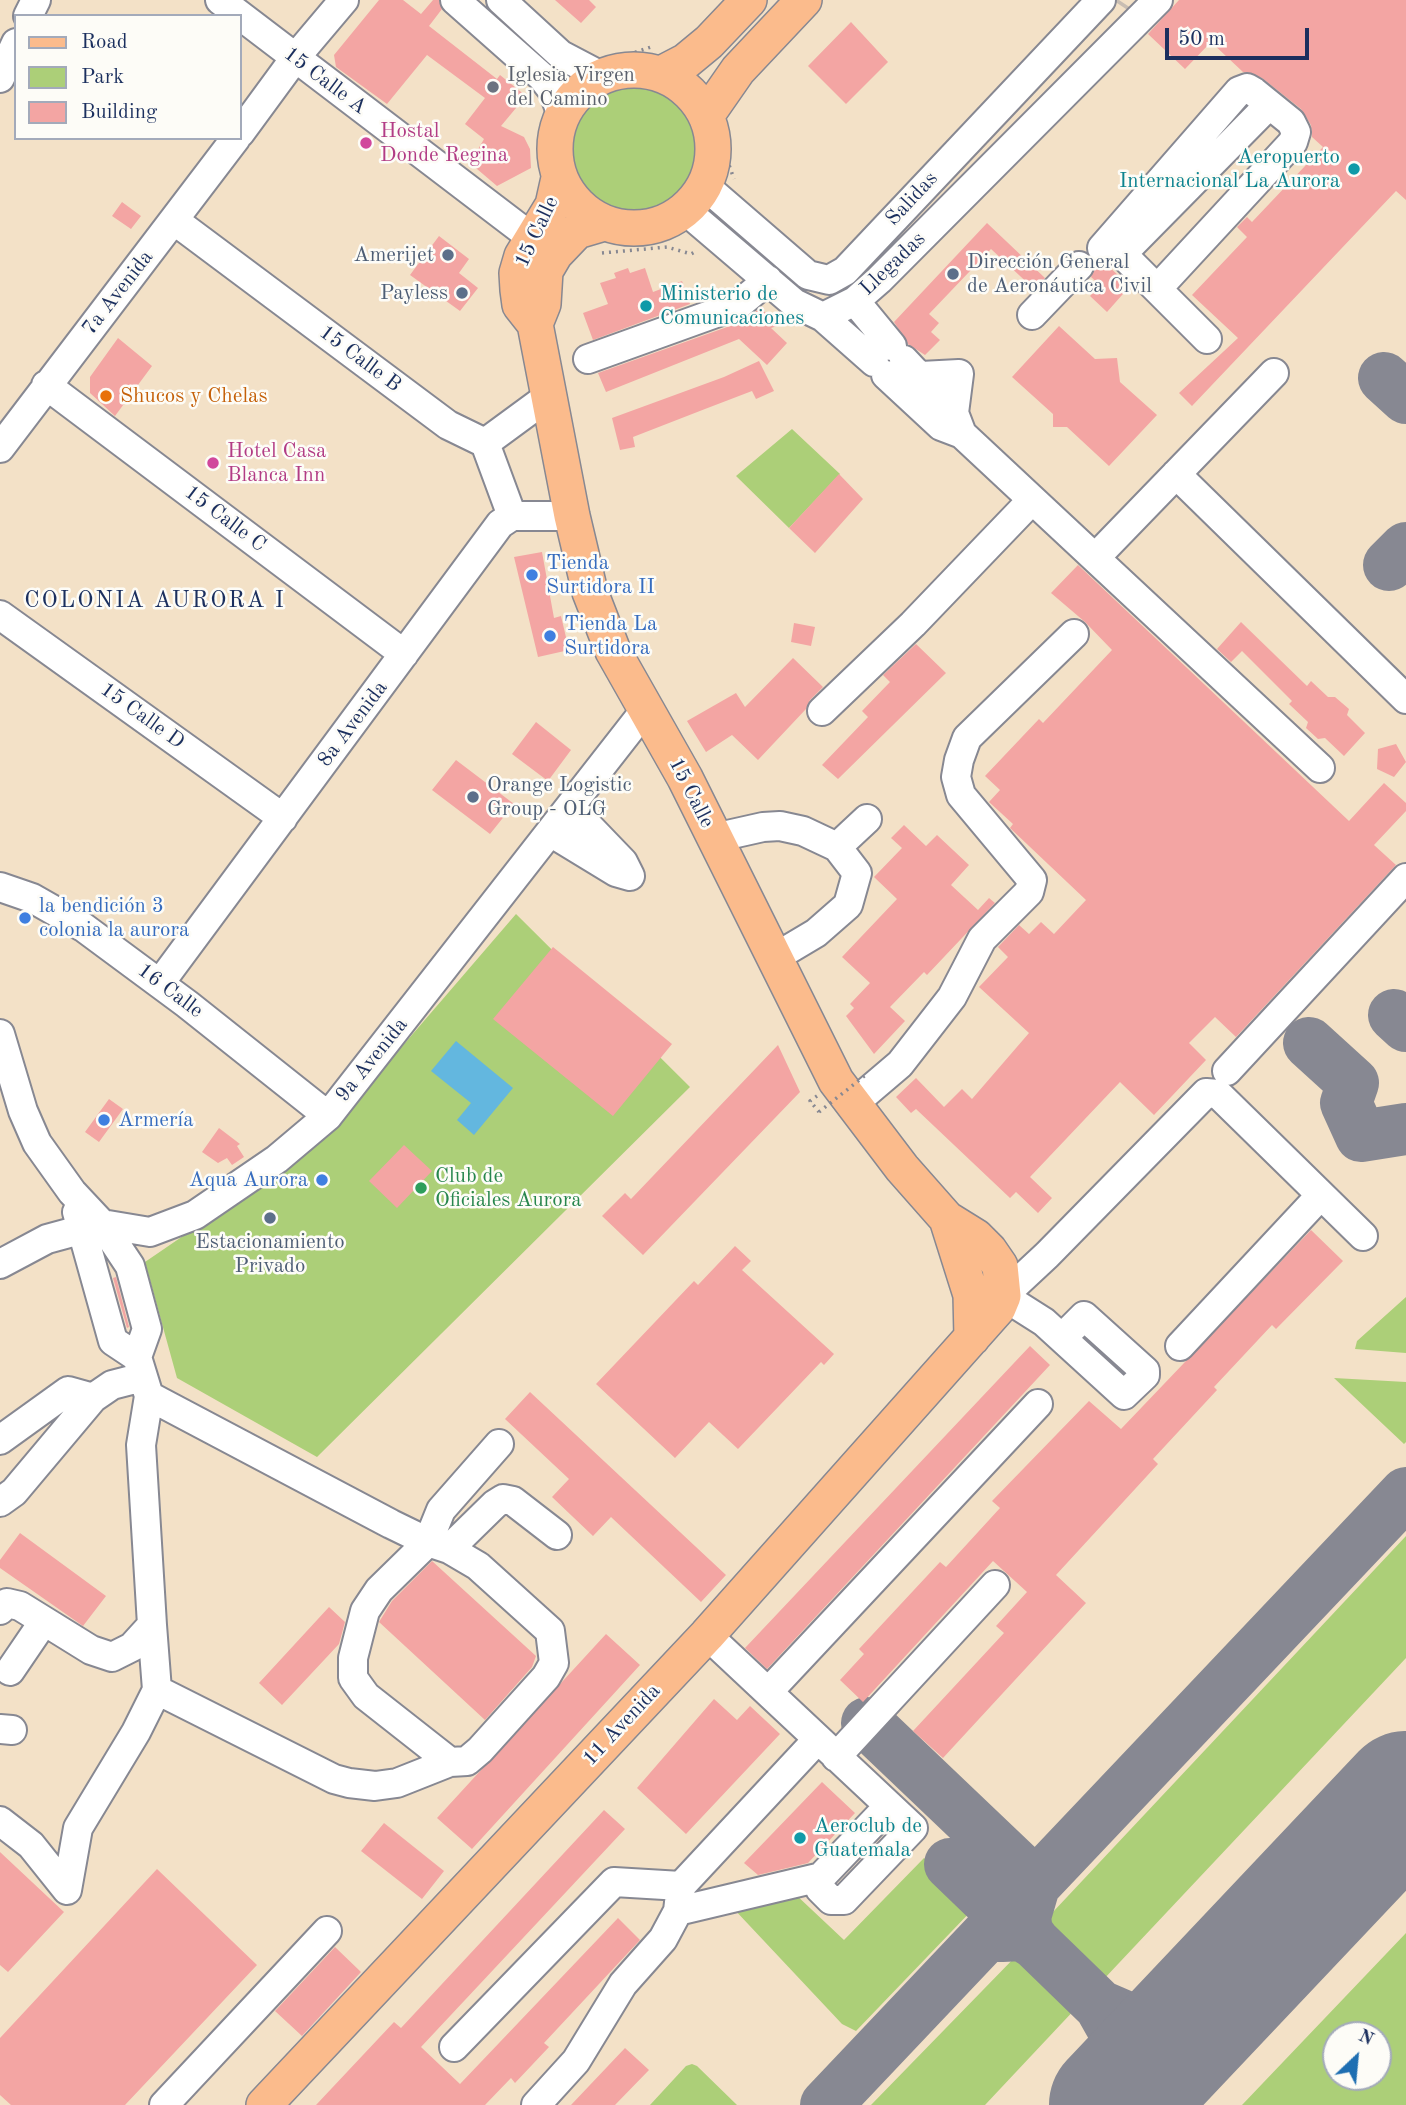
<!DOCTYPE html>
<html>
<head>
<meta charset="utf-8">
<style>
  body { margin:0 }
  #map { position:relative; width:1406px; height:2105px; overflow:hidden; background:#f3e1c7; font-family:"Old Standard TT",serif }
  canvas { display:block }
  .legend { position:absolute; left:14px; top:14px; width:228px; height:126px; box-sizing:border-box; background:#fdfcf7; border:2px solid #a3aaba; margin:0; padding:9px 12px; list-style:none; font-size:21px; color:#1b2f5e }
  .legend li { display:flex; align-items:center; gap:14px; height:35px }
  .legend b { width:35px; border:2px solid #a3aaba }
  .north { position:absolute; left:1322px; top:2021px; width:70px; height:70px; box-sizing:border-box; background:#fdfcf7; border:2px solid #a3aaba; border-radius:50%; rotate:26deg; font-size:19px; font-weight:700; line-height:28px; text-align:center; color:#1b2f5e }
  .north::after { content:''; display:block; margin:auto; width:24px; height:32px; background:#1f6fb2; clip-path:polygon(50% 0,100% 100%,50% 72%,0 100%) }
  .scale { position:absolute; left:1165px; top:28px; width:144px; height:32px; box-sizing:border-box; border:4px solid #1b2f5e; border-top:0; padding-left:9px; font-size:21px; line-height:24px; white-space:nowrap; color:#1b2f5e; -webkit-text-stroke:5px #fdfcf7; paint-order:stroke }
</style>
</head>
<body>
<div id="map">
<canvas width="1406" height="2105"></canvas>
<ul class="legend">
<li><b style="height:9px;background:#fbbb8c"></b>Road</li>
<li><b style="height:19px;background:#accf78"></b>Park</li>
<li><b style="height:19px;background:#f3a5a3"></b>Building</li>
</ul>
<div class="north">N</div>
<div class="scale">50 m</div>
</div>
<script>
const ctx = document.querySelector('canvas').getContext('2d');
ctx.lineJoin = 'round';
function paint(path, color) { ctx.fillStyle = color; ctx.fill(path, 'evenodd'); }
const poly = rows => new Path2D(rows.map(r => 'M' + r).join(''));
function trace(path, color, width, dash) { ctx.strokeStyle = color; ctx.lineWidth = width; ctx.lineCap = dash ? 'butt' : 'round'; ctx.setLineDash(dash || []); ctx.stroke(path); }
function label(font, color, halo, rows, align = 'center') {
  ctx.font = font + ' "Old Standard TT",serif'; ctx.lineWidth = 5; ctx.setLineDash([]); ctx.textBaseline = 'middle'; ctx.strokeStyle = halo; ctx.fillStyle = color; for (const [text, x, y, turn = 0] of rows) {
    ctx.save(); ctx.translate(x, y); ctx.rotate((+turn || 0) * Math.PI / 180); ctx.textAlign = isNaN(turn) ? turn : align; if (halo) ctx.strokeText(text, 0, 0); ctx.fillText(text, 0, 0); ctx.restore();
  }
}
const green = poly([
  '569 148a65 65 0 1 1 130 0a65 65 0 1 1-130 0Z',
  [792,429,840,474,789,528,736,476],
  [516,914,690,1087,317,1457,177,1378,145,1262,319,1143],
  [1406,1297,1406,1353,1355,1349,1357,1341],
  [1334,1378,1406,1382,1406,1442,1404,1444],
  [1406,1536,1406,1658,1103,1980,1052,1933,1049,1924,1052,1913],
  [924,1858,975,1907,856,2031,842,2024,733,1908,794,1893,844,1940],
  [1406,1933,1406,2105,1242,2105],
  [1336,2035,1378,2035,1378,2077,1336,2077],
  [1019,1953,1078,2006,985,2105,871,2105],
  [692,2064,697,2066,737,2105,650,2105,686,2066]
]);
const water = poly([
  [456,1041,513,1088,474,1135,457,1120,471,1103,431,1071]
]);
const taxiway = poly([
  [1384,378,1406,398],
  [1389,565,1406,548],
  [1394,1015,1406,1026],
  [1309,1043,1353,1083,1346,1103,1361,1136,1406,1129],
  [867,1723,1035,1883,1025,1917,1027,1932,1035,1943],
  [950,1864,1004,1916],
  [1002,1936,1022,1935,1035,1943,1100,2006,1113,2029,1121,2054,1119,2080,1108,2105],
  [1100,2006,1158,2031,1179,2028,1199,2015],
  [826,2105,1406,1493]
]);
const runway = poly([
  [1114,2105,1406,1796]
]);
const building = poly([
  [379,0,403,0,421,14,433,0,439,0,442,9,429,26,497,79,500,75,526,96,501,126,524,137,530,149,531,168,497,186,470,163,484,139,465,124,485,98,427,55,387,104,336,67,334,55],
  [555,0,589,0,596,7,581,23],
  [1179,0,1406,0,1406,200,1396,191,1192,406,1179,393,1238,338,1192,295,1247,237,1237,227,1247,217,1252,222,1323,147,1312,137,1311,125,1301,109,1262,78,1243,72,1211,42,1185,69,1148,34],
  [851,22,888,62,846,104,808,66],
  [122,202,141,216,131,229,112,216],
  [987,223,1045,278,1034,289,991,249,929,314,939,323,931,332,940,340,925,355,908,344,894,322],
  [439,236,469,259,459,273,478,288,460,311,410,275],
  [1095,263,1107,265,1130,286,1107,312,1090,296,1100,285,1091,277],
  [628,268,630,273,645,268,653,292,682,281,690,304,593,340,583,313,608,304,600,283,616,278,614,273],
  [760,308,780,325,771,328,787,343,767,365,739,339,606,392,598,373,744,321],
  [1059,326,1095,359,1117,358,1120,382,1157,415,1109,466,1067,427,1053,427,1053,414,1012,377],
  [118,338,152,366,115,416,90,393,90,377],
  [759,361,774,391,756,399,752,391,705,409,633,437,635,447,620,450,612,418,724,377],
  [839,474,863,499,815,553,789,528],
  [542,552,554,618,561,616,569,650,538,657,514,557],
  [1078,565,1349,821,1384,783,1406,803,1406,811,1374,845,1396,865,1236,1037,1215,1017,1189,1043,1206,1060,1154,1115,1120,1082,1030,1177,1052,1198,1038,1213,1016,1192,1010,1198,916,1109,911,1113,896,1097,916,1078,944,1107,962,1089,972,1099,1029,1033,979,987,1008,957,998,947,1019,925,1029,934,1041,922,1054,934,1086,900,1010,828,1013,824,989,802,1000,790,985,776,1039,719,1043,723,1112,650,1085,622,1051,593],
  [1241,622,1307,686,1311,681,1328,697,1335,697,1349,709,1347,715,1365,733,1344,756,1325,738,1318,739,1306,728,1308,722,1289,704,1292,701,1242,651,1231,662,1217,649],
  [794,623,815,627,811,646,791,642],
  [916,644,946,673,838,779,822,765,868,717,862,711,890,682,883,675],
  [793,658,823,687,810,700,806,709,758,760,732,735,706,752,687,721,736,693,745,707],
  [536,722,571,750,548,781,512,754],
  [1396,744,1406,762,1394,777,1377,769,1378,749],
  [456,760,514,804,490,834,432,790],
  [904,825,926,846,937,835,969,865,951,885,978,910,989,898,995,903,927,975,924,972,890,1007,905,1021,874,1054,846,1016,854,1008,850,1004,870,983,842,957,897,899,874,877,902,848,891,838],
  [553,947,672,1044,613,1116,493,1019],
  [778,1045,800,1092,643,1255,602,1216,625,1193,631,1199],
  [109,1099,123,1109,99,1142,85,1132],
  [219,1128,240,1144,237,1146,244,1157,232,1165,227,1158,218,1163,202,1152],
  [404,1145,432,1171,397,1208,369,1181],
  [1311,1230,1343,1261,1276,1329,1272,1325,1214,1387,1217,1390,1153,1459,1158,1464,1056,1575,1086,1603,943,1758,913,1731,1004,1633,996,1626,1027,1592,993,1561,863,1702,840,1680,864,1654,859,1649,940,1562,946,1567,1000,1508,992,1501,1089,1401,1121,1429],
  [735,1246,751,1261,742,1270,834,1354,824,1365,821,1362,738,1449,709,1422,675,1458,596,1384,694,1281,698,1285],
  [116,1277,129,1327,127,1328,113,1278],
  [1030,1346,1050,1365,767,1669,745,1648],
  [530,1392,726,1575,701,1602,611,1517,593,1536,552,1497,569,1479,505,1419],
  [20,1533,106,1596,83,1626,0,1568,0,1560],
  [432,1561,536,1656,532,1667,485,1720,379,1622,392,1601],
  [329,1607,345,1622,339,1644,282,1705,259,1683],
  [606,1634,640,1665,472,1849,437,1818],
  [714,1699,737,1720,750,1706,780,1734,686,1834,637,1788],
  [822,1782,855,1813,808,1863,758,1875,744,1863],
  [604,1810,625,1829,421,2047,460,2084,618,1918,640,1940,544,2043,549,2047,515,2083,511,2078,485,2105,316,2105,394,2022,401,2028],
  [384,1823,444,1871,422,1899,361,1851],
  [0,1852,64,1912,8,1972,0,1965],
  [157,1869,257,1965,125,2105,11,2105,0,2095,0,2038],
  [335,1947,361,1972,302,2036,275,2011],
  [625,2048,649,2070,615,2105,571,2105]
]);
const minorTunnel = poly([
  [1117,3,1119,0]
]);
const path = poly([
  [615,59,651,47],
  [727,131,727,159,734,179],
  [544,156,544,129],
  [602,253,667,247,691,254,697,251],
  [817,1096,810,1101,819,1112]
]);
const minor = poly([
  [220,0,531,237],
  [455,0,542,77,553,91,562,115],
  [501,0,561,55,601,76],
  [28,16,36,0],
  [0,78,16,43],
  [240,133,295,58,344,0],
  [705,186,808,275,829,280,845,271,1101,0],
  [685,210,794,303,823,317,874,362],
  [175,221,448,425,485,443],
  [1106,247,1119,251,1207,339],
  [1102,248,1239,91,1247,88,1254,92,1291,122,1296,132,1293,142,1157,289],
  [1122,254,1261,113],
  [855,301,892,346],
  [1032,315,1079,266],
  [823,317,855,301,879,280,1158,0],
  [588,359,738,305,768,280],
  [904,360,954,413,962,434],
  [886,375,941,426,962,434,1320,768],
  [921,376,959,374,954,413],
  [46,385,404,654],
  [485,443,549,396],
  [485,443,512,516],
  [0,448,236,138],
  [1176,474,1406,699],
  [1095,558,1274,373],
  [0,615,283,818],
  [822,711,913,624,1032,500],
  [552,833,616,872,630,876,623,862,571,808],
  [714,838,763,827,780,826,803,831,837,847,857,873,848,905,816,933,774,958],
  [837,847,867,819],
  [0,887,32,898,83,927,187,1004,328,1116],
  [160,983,500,524,512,516,572,516],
  [0,1034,23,1111,37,1143,72,1192,102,1224,130,1266,147,1329,137,1357,149,1396,141,1445,152,1625,132,1647,112,1657,91,1650,20,1606,7,1603,0,1610],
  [1227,1071,1406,878],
  [853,1104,900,1064,952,997,982,939,1029,892,1032,880,961,795,956,777,959,760,967,738,1074,634],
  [77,1212,113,1341,137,1357],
  [0,1264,47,1239,102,1224,150,1232,195,1215,277,1159,328,1116,646,709],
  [1062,1338,1084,1316,1145,1371,1145,1375,1124,1395,1044,1322,1003,1296,1047,1255,1206,1093,1218,1094,1363,1236],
  [1180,1346,1321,1195],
  [149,1396,391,1524,428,1542,449,1549,478,1566,550,1631,554,1663,546,1677,480,1750,467,1761,450,1762,366,1696,353,1678,353,1658,365,1611,379,1590,428,1542,441,1510,499,1444],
  [0,1440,68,1391,93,1398],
  [0,1502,14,1492,93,1398,112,1385,143,1377],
  [449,1549,495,1504,503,1499,513,1501,557,1535],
  [707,1635,913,1828,844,1900,831,1900,820,1889,821,1877,889,1806],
  [10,1671,44,1621],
  [157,1690,334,1779,349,1783,375,1786,397,1783,450,1762],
  [768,1692,1038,1404],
  [0,1729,12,1730],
  [836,1757,995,1585],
  [0,1821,31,1845,67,1890,78,1828,136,1732,157,1690,152,1625],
  [678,1911,821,1877],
  [454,2047,614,1882,681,1886,818,1739],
  [164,2105,327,1931],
  [536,2105,576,2061,623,1984,663,1939,678,1911,681,1886]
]);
const major = poly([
  '555 149a79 79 0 1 1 158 0a79 79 0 1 1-158 0Z',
  [661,74,686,61,709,42,749,0],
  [706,116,738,70,804,0],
  [535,324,543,304,545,271,555,254,577,231,604,223],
  [947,1219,971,1295,972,1338],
  [264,2105,707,1635,998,1308,1003,1296,1000,1266,989,1250,976,1237,947,1219,902,1168,836,1081,685,778,613,651,590,592,572,516,535,324,520,305,518,290,517,273,522,256,553,205,559,178]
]);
const pathBridge = poly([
  [819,1112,867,1074]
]);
const markers = [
  [493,87,7,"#6b7280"],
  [366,143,7,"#d1479c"],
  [1354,169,7,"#0f9aa8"],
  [448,255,7,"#5c6f8a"],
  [953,274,7,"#5c6f8a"],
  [462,293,7,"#5c6f8a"],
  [646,306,7,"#0f9aa8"],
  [106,396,7,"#e8710a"],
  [213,463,7,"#d1479c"],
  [532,575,7,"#3f7fe0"],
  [550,636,7,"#3f7fe0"],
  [473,797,7,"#5c6f8a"],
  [25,918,7,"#3f7fe0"],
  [104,1120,7,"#3f7fe0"],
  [322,1180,7,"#3f7fe0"],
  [421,1188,7,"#2e9e5b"],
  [270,1218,7,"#5c6f8a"],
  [800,1838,7,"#0f9aa8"]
];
const worshipNames = [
  ["Iglesia Virgen",507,75],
  ["del Camino",507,99]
];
const streetNames = [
  ["15 Calle A",325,81,37],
  ["Salidas",912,199,-47],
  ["15 Calle",537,232,-65],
  ["Llegadas",893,264,-44],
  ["7a Avenida",118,293,-52],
  ["15 Calle B",360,359,37],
  ["15 Calle C",225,519,37],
  ["15 Calle D",142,716,36],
  ["8a Avenida",353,724,-53],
  ["15 Calle",691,793,63],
  ["16 Calle",170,991,37],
  ["9a Avenida",372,1060,-51],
  ["11 Avenida",622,1725,-47]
];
const hotelNames = [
  ["Hostal",380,131],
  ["Donde Regina",380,155],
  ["Hotel Casa",227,451],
  ["Blanca Inn",227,475]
];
const cultureNames = [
  ["Aeropuerto",1340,157,"right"],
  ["Internacional La Aurora",1340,181,"right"],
  ["Ministerio de",660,294],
  ["Comunicaciones",660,318],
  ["Aeroclub de",814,1826],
  ["Guatemala",814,1850]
];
const serviceNames = [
  ["Amerijet",434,255],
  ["Dirección General",967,262,"left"],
  ["de Aeronáutica Civil",967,286,"left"],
  ["Payless",448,293],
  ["Orange Logistic",487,785,"left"],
  ["Group - OLG",487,809,"left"],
  ["Estacionamiento",270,1242,"center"],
  ["Privado",270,1266,"center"]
];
const foodNames = [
  ["Shucos y Chelas",120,396]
];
const shopNames = [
  ["Tienda",546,563],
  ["Surtidora II",546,587],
  ["Tienda La",564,624],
  ["Surtidora",564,648],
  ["la bendición 3",39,906],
  ["colonia la aurora",39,930],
  ["Armería",118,1120],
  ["Aqua Aurora",308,1180,"right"]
];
const leisureNames = [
  ["Club de",435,1176],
  ["Oficiales Aurora",435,1200]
];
const neighbourhoodNames = [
  ["COLONIA AURORA I",155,601]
];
paint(green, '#accf78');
paint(water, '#63b7df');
trace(taxiway, '#878892', 52);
trace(runway, '#878892', 130);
paint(building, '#f3a5a3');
trace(minorTunnel, '#c8bdb2', 28, [28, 14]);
trace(minor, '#878892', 32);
trace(major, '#878892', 38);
trace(path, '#878892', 3.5, [2, 5]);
trace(minor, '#fff', 28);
trace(major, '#fbbb8c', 35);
trace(pathBridge, '#878892', 3.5, [2, 5]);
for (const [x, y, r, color] of markers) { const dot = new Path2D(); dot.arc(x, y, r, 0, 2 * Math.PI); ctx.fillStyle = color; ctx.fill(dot); trace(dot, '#fdfcf7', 2.5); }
label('21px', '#5b616d', '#fdfcf7', worshipNames, 'left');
label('21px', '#1b2f5e', '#fdfcf7', streetNames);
label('21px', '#b23c85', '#fdfcf7', hotelNames, 'left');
label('21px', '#0d838f', '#fdfcf7', cultureNames, 'left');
label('21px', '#4e5e75', '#fdfcf7', serviceNames, 'right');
label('21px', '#c56008', '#fdfcf7', foodNames, 'left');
label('21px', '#366cbe', '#fdfcf7', shopNames, 'left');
label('21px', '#27864d', '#fdfcf7', leisureNames, 'left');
ctx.letterSpacing = '2px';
label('23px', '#1b2f5e', '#fdfcf7', neighbourhoodNames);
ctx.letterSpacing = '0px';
</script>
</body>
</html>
